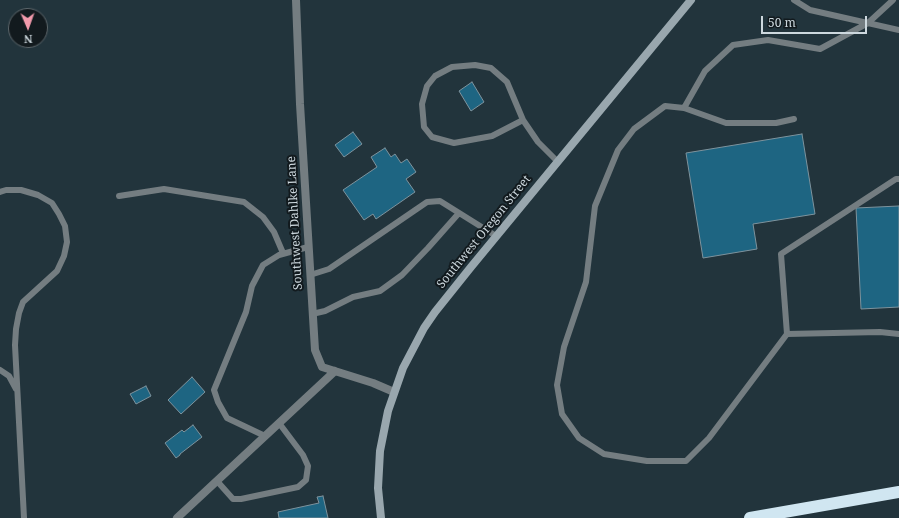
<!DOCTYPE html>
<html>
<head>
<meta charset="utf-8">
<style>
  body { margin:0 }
  #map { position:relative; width:899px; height:518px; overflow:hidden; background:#22343c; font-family:"Noto Serif",serif }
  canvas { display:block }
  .north { position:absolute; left:8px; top:8px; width:40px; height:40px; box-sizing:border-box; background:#121a1e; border:1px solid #5d666b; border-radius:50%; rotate:178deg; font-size:11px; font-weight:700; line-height:16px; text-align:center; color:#cdd8de }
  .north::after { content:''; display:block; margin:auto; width:14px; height:18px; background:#f29aac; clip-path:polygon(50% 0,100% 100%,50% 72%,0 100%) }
  .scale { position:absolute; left:761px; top:16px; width:106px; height:18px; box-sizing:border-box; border:2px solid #cdd8de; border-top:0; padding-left:5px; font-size:12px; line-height:14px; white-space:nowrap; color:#cdd8de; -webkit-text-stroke:3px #121a1e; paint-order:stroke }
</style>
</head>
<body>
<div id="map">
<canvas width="899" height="518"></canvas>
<div class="north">N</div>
<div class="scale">50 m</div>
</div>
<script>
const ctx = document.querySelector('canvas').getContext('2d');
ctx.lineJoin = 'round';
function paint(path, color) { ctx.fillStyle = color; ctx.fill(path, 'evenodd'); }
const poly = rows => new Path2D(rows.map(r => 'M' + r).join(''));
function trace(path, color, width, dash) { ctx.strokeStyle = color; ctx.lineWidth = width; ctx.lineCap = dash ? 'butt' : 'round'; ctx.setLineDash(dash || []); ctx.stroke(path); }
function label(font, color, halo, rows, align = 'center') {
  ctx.font = font + ' "Noto Serif",serif'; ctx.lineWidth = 4; ctx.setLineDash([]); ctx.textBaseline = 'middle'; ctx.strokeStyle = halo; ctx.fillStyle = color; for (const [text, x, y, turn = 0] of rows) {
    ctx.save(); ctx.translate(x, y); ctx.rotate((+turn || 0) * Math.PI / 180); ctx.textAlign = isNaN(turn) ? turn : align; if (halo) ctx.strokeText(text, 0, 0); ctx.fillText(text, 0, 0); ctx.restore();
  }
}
const building = poly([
  [472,82,484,102,471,111,459,91,472,82],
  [353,132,362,144,344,157,335,145,353,132],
  [802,134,815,214,753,224,757,249,703,258,686,153,802,134],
  [385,148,391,157,395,154,401,163,407,159,416,172,406,179,415,192,376,219,373,214,364,220,343,190,377,167,371,157,385,148],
  [899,206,899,307,861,309,856,208,899,206],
  [192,377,205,392,181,414,168,400,192,377],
  [146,386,151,396,136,404,130,394,146,386],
  [193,425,202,437,180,454,180,455,176,458,165,443,182,430,184,432,193,425],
  [323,496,328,518,279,518,278,512,319,503,317,497,323,496]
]);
const lane = poly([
  [794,0,810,10,899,30],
  [684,108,705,71,733,45,768,40,820,49,868,23,893,0],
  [523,120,492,136,454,143,432,137,424,127,422,104,427,86,435,76,452,67,475,65,491,68,507,82,523,120,538,142,557,161],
  [899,179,896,179,781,254,787,334,880,332,899,334],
  [0,192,6,190,21,190,38,195,52,203,59,214,65,226,67,242,64,256,57,271,23,302,19,313,16,329,15,345,24,518],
  [119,196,164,189,244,202,263,217,274,232,283,253],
  [310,275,329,269,427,202,440,201,496,236],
  [312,314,325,311,353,297,380,291,402,275,428,248,459,213],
  [787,334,709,438,686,461,647,461,604,454,579,438,562,414,557,385,564,347,586,282,595,206,618,150,634,129,665,106,684,108,726,123,776,123,794,119],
  [0,370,9,376,16,389],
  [265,436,227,418,218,402,214,390,246,312,252,286,263,265,279,255,308,247],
  [217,481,233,499,241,499,298,487,306,480,308,466,303,455,279,423]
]);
const street = poly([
  [296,0,300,104,315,350,322,367,373,383,394,392],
  [177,518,335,371]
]);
const secondary = poly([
  [381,518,378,488,380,451,388,411,403,368,424,328,435,312,471,267,691,0]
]);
const highway = poly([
  [750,518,899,492]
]);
const streetNames = [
  ["Southwest Dahlke Lane",295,223,-93],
  ["Southwest Oregon Street",484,232,-51]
];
paint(building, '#1e6582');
trace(building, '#7e939d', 1);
trace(lane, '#747d81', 6);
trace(street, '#747d81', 8);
trace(secondary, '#99a7ae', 8);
trace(highway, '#d0e6f1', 12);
label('12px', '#cdd8de', '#121a1e', streetNames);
</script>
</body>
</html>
